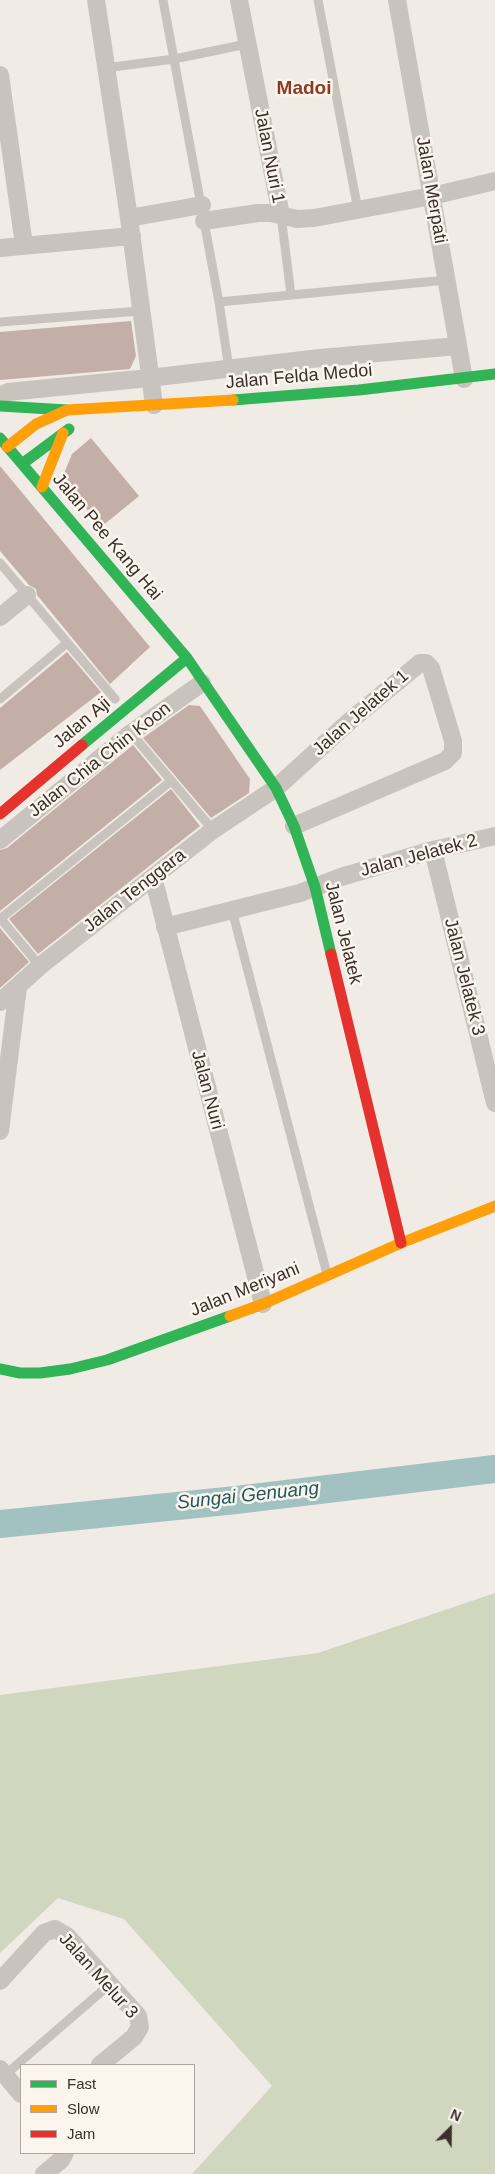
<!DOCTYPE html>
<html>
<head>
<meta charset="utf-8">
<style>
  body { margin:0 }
  #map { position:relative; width:495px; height:2174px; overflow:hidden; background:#f0ebe5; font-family:Arial,sans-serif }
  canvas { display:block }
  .legend { position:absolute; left:20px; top:2064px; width:175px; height:90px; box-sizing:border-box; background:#fbf5ee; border:1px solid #aea6a0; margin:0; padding:6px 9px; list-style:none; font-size:15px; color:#3b302b }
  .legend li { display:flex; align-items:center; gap:10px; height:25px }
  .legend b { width:25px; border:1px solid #aea6a0 }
  .north { position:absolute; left:425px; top:2104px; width:50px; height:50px; -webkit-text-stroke:4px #fbf5ee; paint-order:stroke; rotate:23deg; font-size:14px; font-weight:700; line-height:20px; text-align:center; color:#3b302b }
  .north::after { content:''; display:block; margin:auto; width:18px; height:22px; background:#3b302b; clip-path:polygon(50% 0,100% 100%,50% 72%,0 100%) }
</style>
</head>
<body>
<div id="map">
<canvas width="495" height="2174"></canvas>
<ul class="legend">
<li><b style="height:6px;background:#30b455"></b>Fast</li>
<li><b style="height:6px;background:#ff9f0a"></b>Slow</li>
<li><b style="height:6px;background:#e5322d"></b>Jam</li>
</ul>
<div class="north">N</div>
</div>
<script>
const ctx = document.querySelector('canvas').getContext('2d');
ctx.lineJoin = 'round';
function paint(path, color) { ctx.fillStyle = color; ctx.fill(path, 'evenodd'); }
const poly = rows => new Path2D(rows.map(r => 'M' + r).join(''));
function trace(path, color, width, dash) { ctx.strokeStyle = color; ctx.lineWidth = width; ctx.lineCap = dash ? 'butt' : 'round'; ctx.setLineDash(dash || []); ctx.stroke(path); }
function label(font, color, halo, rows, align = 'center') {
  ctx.font = font + ' Arial,sans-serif'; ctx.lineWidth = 5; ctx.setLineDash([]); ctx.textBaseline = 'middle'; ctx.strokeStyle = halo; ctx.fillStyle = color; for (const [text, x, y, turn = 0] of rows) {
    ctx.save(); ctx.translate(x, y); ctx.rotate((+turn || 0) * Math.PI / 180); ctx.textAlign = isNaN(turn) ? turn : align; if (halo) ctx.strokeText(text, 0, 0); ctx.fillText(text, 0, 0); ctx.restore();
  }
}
const green = poly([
  [495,1593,495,2174,192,2174,272,2086,124,1919,58,1898,0,1953,0,1695,318,1653]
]);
const river = poly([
  [0,1524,236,1500,495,1469]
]);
const building = poly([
  [131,321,136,356,130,369,0,380,0,332],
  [91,438,139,496,101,527,62,478,72,454],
  [0,466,150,647,110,684,37,595,36,589,29,585,0,551],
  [67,652,101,692,0,770,0,708],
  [189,705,200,706,250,779,249,793,211,818,143,738],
  [133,745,162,780,0,911,0,850,7,848],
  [171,789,200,826,38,954,9,919],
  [0,928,29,962,0,988]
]);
const lane = poly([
  [163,0,219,302,229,369],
  [318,0,358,210],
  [105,68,174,59,247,44],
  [281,215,291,295],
  [219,302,447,280],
  [0,322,140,311],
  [0,563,115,699],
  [0,699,67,643],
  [131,733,213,830],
  [232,910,327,1274],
  [0,918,40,966],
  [0,919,171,781],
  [5,2075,109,1985]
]);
const street = poly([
  [96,0,129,218,154,405],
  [239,0,281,215],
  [397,0,464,379],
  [0,75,24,245],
  [129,218,202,205],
  [204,221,258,213,271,213,297,219,314,218,432,196,495,181],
  [0,248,132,236],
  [0,396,8,392,149,378,320,358,458,346],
  [0,617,27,595],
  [0,840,131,733,202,683],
  [433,850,495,1103],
  [153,877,263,1304],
  [165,927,300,893,341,877,433,850,495,836],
  [0,1002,40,966,213,830,276,788,351,720,420,663,426,663,431,668,453,741,453,753,445,761,294,826],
  [0,1131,18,987],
  [0,1981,44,1933,55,1929,67,1936,138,2016,140,2027,134,2037,100,2065],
  [0,2069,21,2094],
  [44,2174,61,2160,65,2153]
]);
const fast = poly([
  [233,400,359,390,495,374],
  [0,406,67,410],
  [0,438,187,658,82,745],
  [22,464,69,429],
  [187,658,276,788,294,826,315,887,331,954],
  [0,1369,20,1373,40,1373,70,1369,107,1360,230,1316]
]);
const slow = poly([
  [7,447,36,424,67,410,233,400],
  [42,487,63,433],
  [230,1316,263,1304,401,1243,495,1206]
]);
const jam = poly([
  [0,814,82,745],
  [331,954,401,1243]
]);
const streetNames = [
  ["Jalan Nuri 1",269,156,79],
  ["Jalan Merpati",431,190,80],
  ["Jalan Felda Medoi",299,377,-5],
  ["Jalan Pee Kang Hai",107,537,50],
  ["Jalan Jelatek 1",361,713,-41],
  ["Jalan Aji",82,723,-40],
  ["Jalan Chia Chin Koon",100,760,-38],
  ["Jalan Jelatek 2",419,856,-15],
  ["Jalan Tenggara",135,891,-38],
  ["Jalan Jelatek",343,933,76],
  ["Jalan Jelatek 3",464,977,76],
  ["Jalan Nuri",207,1090,75],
  ["Jalan Meriyani",245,1290,-22],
  ["Jalan Melur 3",98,1976,48]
];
const neighbourhoodNames = [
  ["Madoi",304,89]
];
const waterNames = [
  ["Sungai Genuang",248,1496,-6]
];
paint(green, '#d1d6bf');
trace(river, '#a1c2c1', 28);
paint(building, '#c3afa7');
trace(lane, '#c9c3be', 9);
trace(street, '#c9c3be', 18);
trace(fast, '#30b455', 11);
trace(slow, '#ff9f0a', 11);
trace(jam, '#e5322d', 11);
label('18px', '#3b302b', '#fbf5ee', streetNames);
label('bold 19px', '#8c3b22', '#fbf5ee', neighbourhoodNames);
label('italic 19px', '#1f5a5e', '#fbf5ee', waterNames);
</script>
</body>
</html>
